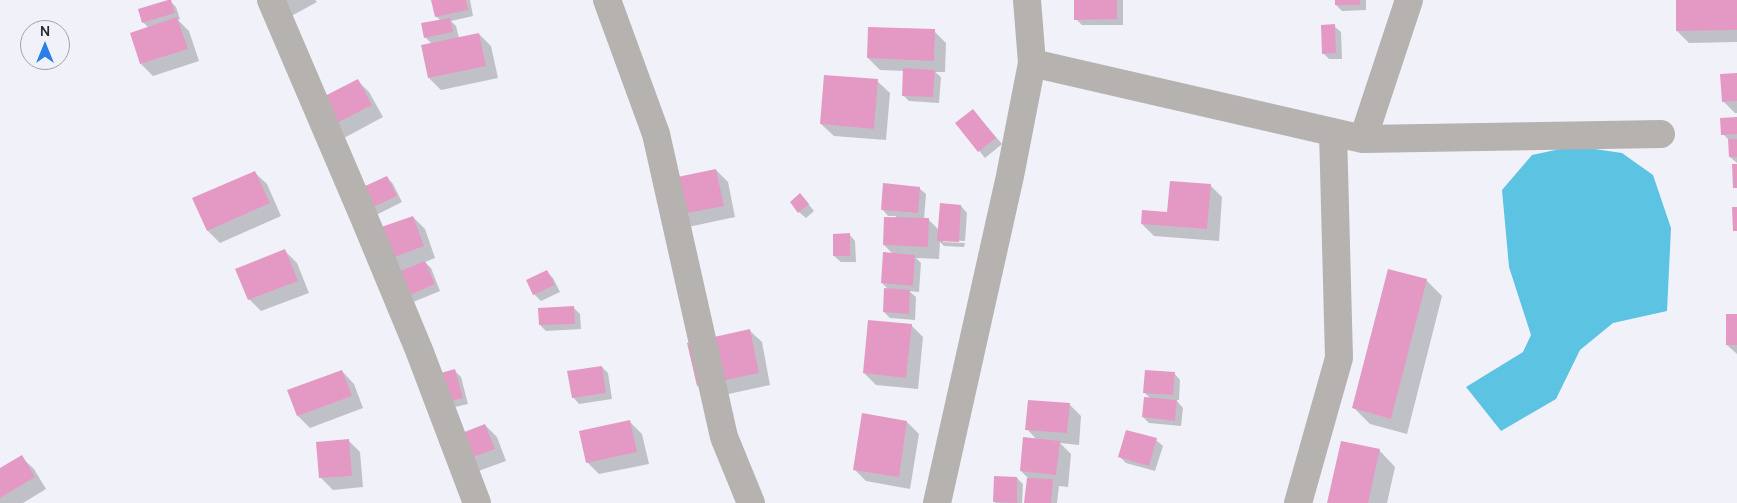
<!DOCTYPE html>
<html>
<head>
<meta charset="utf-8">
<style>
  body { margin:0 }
  #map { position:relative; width:1737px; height:503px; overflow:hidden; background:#f1f2f9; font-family:Manrope,sans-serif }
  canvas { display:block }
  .north { position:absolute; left:20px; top:20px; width:50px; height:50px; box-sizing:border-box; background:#f1f2f9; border:1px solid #a1a2a7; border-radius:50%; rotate:0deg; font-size:14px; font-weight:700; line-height:20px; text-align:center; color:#29292c }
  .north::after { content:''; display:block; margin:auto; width:18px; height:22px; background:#297ee8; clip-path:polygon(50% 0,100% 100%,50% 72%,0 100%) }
</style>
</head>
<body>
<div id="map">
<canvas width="1737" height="503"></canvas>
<div class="north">N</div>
</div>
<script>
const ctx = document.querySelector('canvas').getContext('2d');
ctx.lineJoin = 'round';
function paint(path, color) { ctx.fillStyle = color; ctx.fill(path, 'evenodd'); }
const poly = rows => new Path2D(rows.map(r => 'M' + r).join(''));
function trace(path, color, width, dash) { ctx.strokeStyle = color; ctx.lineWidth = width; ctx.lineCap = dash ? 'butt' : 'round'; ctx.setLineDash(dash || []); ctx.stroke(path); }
const water = poly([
  [1574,146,1622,153,1653,175,1671,228,1667,311,1613,323,1580,350,1556,399,1501,431,1466,387,1523,352,1531,335,1509,267,1502,190,1532,155]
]);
const shadow = poly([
  [268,0,315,0,317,2,284,20],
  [433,0,470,0,473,16,451,21,456,26,459,38,479,34,491,46,498,78,441,90,429,78,432,44,425,37,441,21,436,16],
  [1075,0,1123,0,1123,25,1082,25,1076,19],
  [1336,0,1366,0,1366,10,1342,11,1336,5],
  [1677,0,1737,0,1737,42,1689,43,1677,31],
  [170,1,176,7,180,19,178,20,189,31,199,61,153,76,141,64,131,34,149,28,143,22],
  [1334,26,1341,32,1342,59,1329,59,1323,53],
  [934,31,946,43,945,72,935,72,941,77,939,103,909,101,903,95,904,71,880,70,868,58],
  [1737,74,1737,113,1735,113,1723,101],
  [357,80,369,92,383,117,344,138,319,101],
  [877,81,890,93,886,140,834,136,821,124],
  [973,110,1002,144,985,158,957,123],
  [1737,118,1737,163,1730,157,1730,141,1723,134],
  [716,170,728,182,735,217,679,229,667,217],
  [254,172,267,184,281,216,220,243,208,231,194,199],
  [387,177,393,184,402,202,370,218,363,211],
  [1210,185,1222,197,1219,241,1154,236,1142,224,1169,213],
  [919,188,926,194,924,219,928,219,939,230,961,206,967,213,965,241,943,240,943,242,965,243,964,247,944,246,940,242,939,259,916,258,921,263,919,292,909,291,916,297,915,320,890,318,884,312,889,290,882,283,894,255,884,245,896,216,888,216,882,209],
  [806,201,814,211,806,218,799,212],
  [413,217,425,229,435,258,425,262,431,268,440,291,401,307,377,263],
  [849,234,855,241,856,262,841,262,834,256],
  [285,251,297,263,309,293,261,311,249,299],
  [547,272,553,278,560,292,541,301,534,294],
  [1426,280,1442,296,1407,434,1370,424,1354,408],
  [574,308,580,314,581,329,546,331,540,325],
  [1737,316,1737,354,1727,345],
  [911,325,923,337,918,389,876,385,864,373],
  [749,330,762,342,770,385,710,398],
  [602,367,608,373,612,399,579,404,573,397],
  [454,370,461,377,468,404,438,411],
  [342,371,354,384,363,408,310,428,298,416,289,391],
  [1174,373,1180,380,1179,400,1176,400,1183,408,1181,426,1149,423,1143,417,1151,399,1144,392],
  [1069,404,1081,416,1079,445,1060,443,1071,454,1068,487,1059,486,1057,503,1026,503,1028,478,1021,471,1037,440,1027,429],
  [863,415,907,422,919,434,910,489,866,481,854,469],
  [630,422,642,434,649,464,599,474,587,462],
  [485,425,497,437,506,461,462,477],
  [348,440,360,452,363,487,333,490,321,478],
  [1156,440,1163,446,1155,471,1126,463,1120,457],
  [1379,450,1395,467,1387,503,1329,503],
  [21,457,34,469,46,489,23,503,0,503,0,469],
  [1017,478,1023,484,1022,503,996,503,994,501]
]);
const building = poly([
  [168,0,171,0,175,13,142,23,138,9],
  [431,0,466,0,468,10,435,17],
  [1074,0,1117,0,1117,19,1074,20],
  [1335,0,1360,0,1360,5,1335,5],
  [1676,0,1737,0,1737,30,1676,31],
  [177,17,188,49,140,64,130,33],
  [450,18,453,32,424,38,421,23],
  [1335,24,1336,53,1322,54,1321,25],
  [868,27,935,29,934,61,867,58],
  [479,33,486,66,428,78,421,45],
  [903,68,935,70,933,97,902,96],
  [1737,73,1737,101,1722,102,1720,74],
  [824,75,878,79,874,129,820,124],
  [358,79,372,105,331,126,317,100],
  [973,109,996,138,978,152,955,123],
  [1737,117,1737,134,1721,135,1720,118],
  [1728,139,1737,139,1737,157,1729,157],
  [1732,164,1737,164,1737,188,1733,188],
  [716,169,724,206,666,217,658,181],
  [255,171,270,203,207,231,192,198],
  [387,176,397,196,362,212,352,192],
  [1170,181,1211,184,1207,229,1141,224,1142,210,1167,212],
  [883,183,920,187,918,213,881,210],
  [800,193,809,204,798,213,790,202],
  [940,203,961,205,959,242,937,241],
  [1732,207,1737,207,1737,231,1733,231],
  [413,216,424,246,376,264,364,233],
  [884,217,929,218,928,247,883,245],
  [850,233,850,256,833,256,833,234],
  [285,249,298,281,248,300,235,269],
  [883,252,915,255,913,286,881,283],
  [425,261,435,284,394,302,384,278],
  [1388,269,1427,279,1391,419,1352,408],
  [547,270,555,285,533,295,526,280],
  [884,288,910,290,909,314,883,312],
  [574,306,575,324,539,325,538,308],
  [1726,314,1737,314,1737,345,1726,345],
  [868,320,912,324,906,378,863,373],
  [750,329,759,373,697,386,687,343],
  [602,366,606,393,572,398,567,371],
  [455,369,463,398,431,406,423,378],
  [342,370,352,396,297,416,287,390],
  [1145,370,1175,372,1173,395,1143,393],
  [1144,397,1177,400,1175,421,1142,417],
  [1028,400,1070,403,1067,433,1025,430],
  [862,413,907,421,899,477,853,470],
  [630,420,637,452,586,463,579,431],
  [485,424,495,449,449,466,439,442],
  [1126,430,1157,438,1149,466,1118,457],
  [1023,437,1060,441,1056,475,1020,471],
  [349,439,352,476,319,478,316,442],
  [1341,441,1380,449,1368,503,1327,503],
  [22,455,35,477,0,498,0,468],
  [994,476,1017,477,1017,503,993,502],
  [1027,478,1053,479,1051,503,1024,503]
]);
const minor = poly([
  [271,0,363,215,419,350,477,503],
  [607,0,656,134,724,437,751,503],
  [1032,63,1363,139,1661,134],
  [1363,139,1409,0],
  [937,503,1010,176,1032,63,1027,0],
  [1298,503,1339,358,1333,132]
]);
paint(water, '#5cc3e3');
paint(shadow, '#0003');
paint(building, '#e498c4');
trace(minor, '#b5b2b0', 28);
</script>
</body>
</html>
